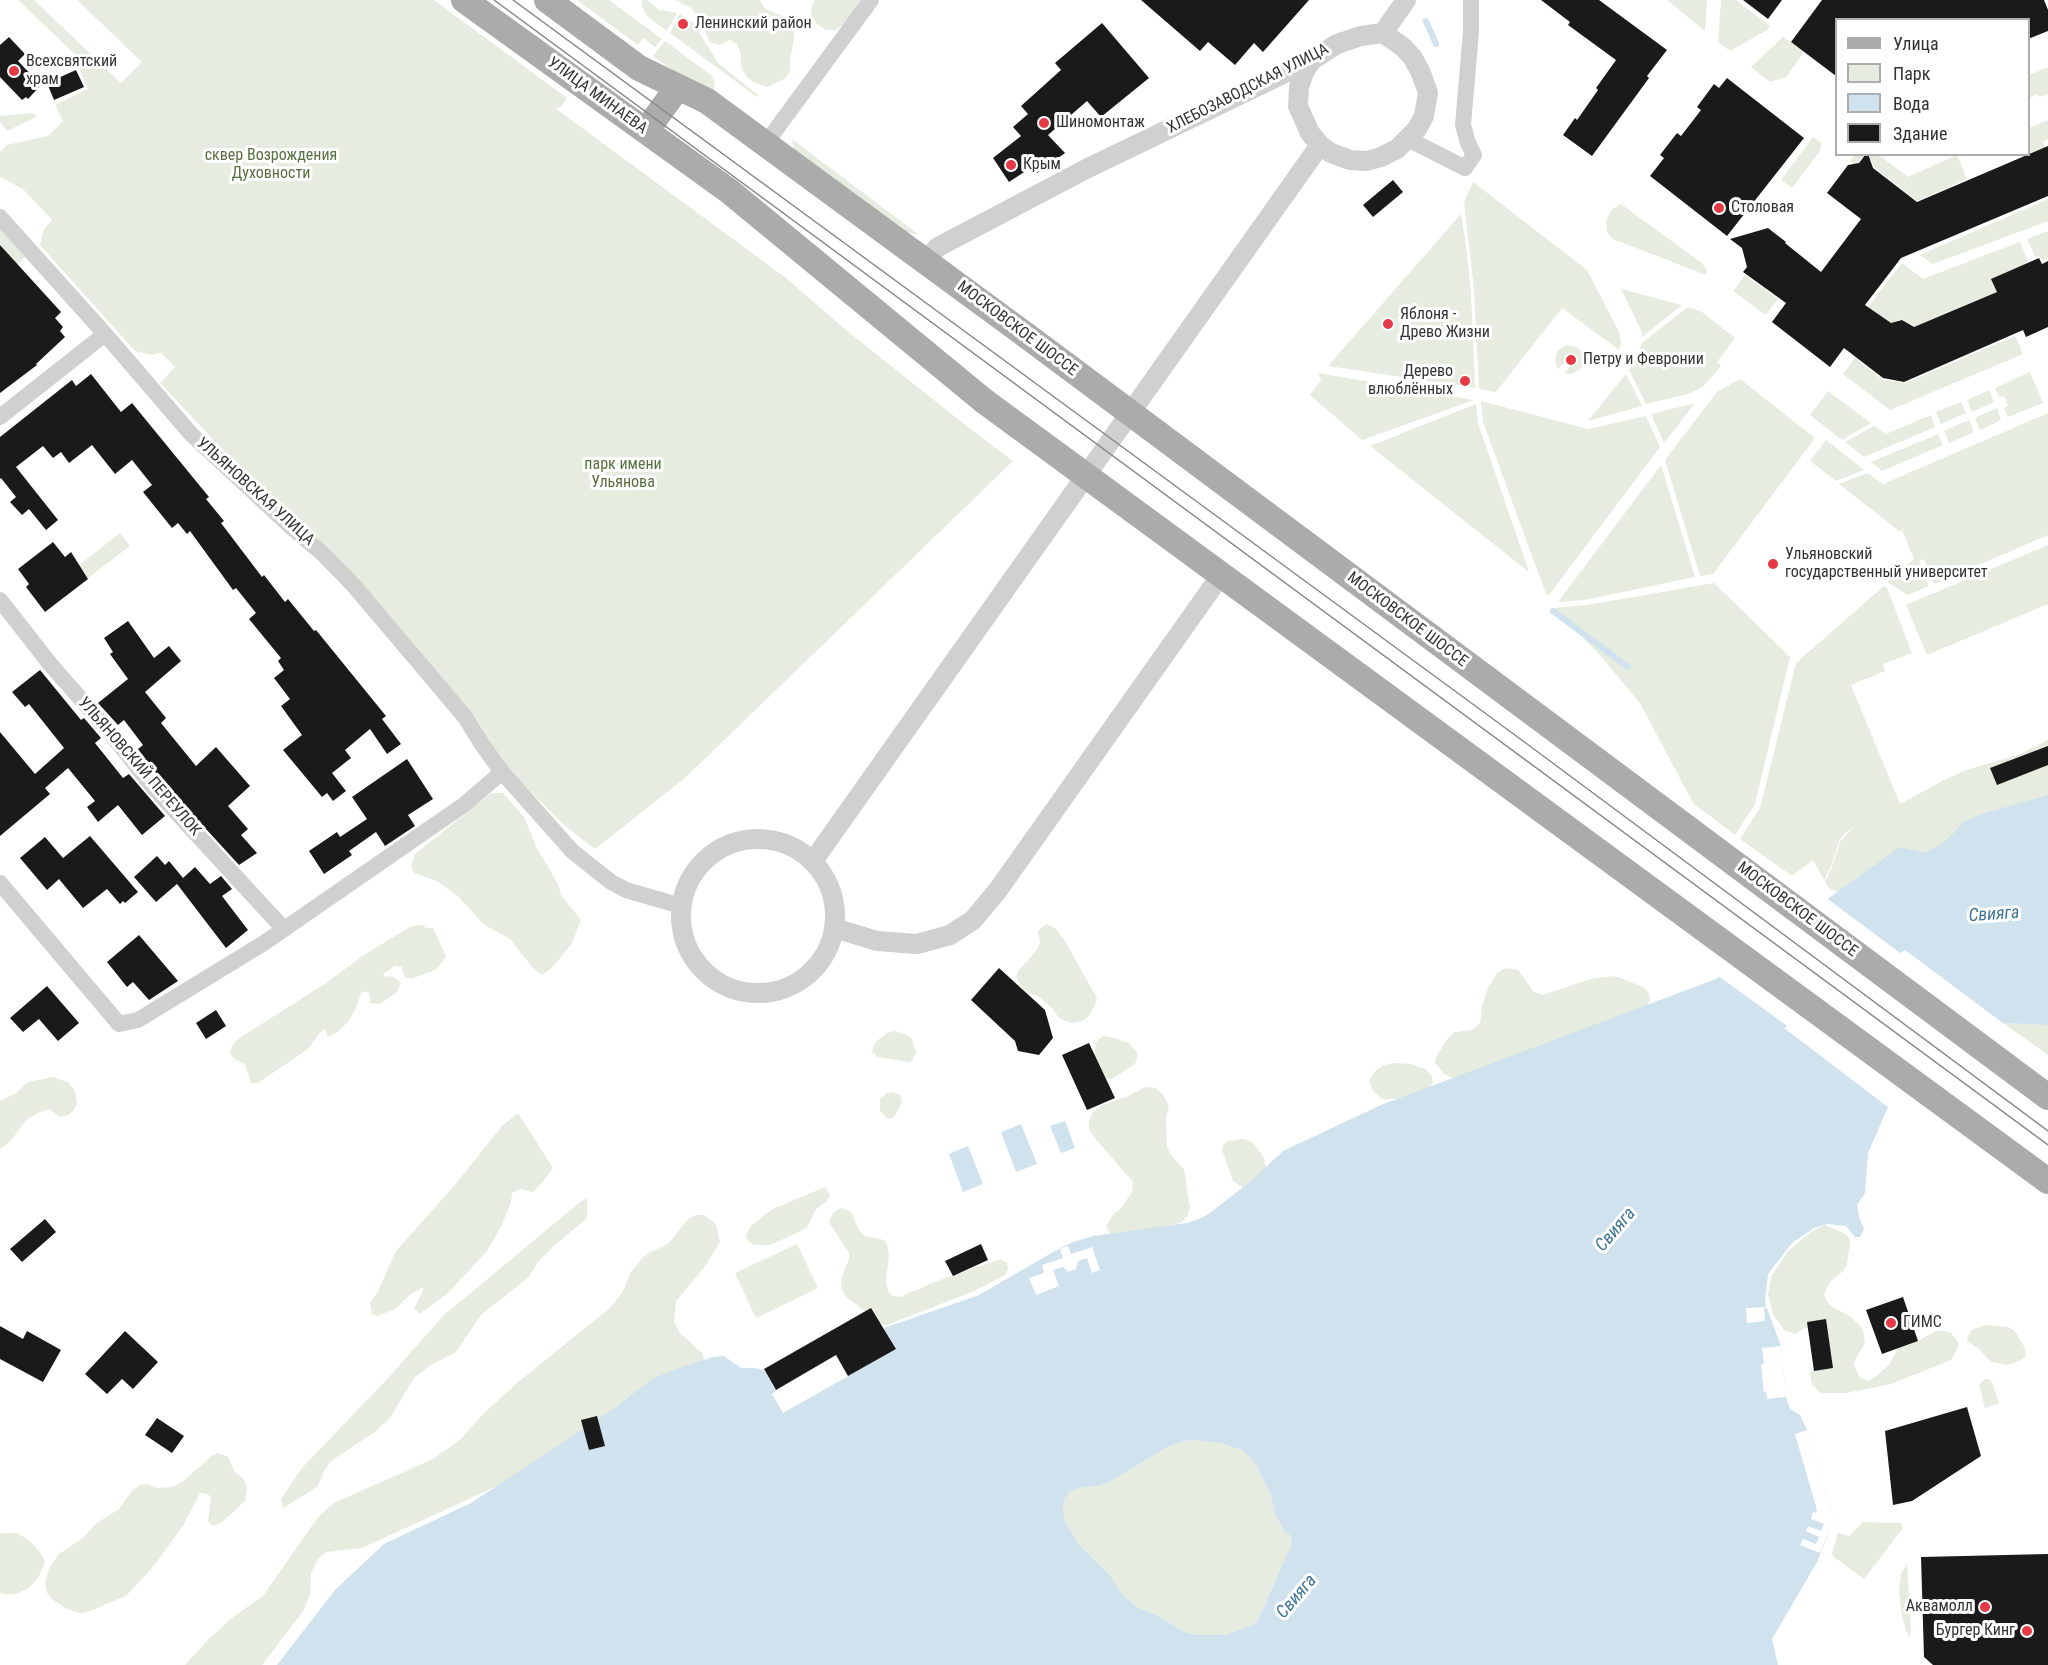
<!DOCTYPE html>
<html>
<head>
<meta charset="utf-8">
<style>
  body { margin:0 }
  #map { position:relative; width:2048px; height:1665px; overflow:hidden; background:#fff; font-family:"Roboto Condensed",sans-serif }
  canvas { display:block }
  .legend { position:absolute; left:1835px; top:18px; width:195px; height:138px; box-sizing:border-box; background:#fff; border:2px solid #adadad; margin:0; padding:8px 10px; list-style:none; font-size:18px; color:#333 }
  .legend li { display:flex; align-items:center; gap:12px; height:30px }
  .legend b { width:30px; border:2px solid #adadad }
</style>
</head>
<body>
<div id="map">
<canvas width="2048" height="1665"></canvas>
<ul class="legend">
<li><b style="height:8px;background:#ababab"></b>Улица</li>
<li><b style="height:16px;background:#e6ecdf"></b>Парк</li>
<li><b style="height:16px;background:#cfe2ee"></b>Вода</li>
<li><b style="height:16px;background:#1a1a1a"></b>Здание</li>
</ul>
</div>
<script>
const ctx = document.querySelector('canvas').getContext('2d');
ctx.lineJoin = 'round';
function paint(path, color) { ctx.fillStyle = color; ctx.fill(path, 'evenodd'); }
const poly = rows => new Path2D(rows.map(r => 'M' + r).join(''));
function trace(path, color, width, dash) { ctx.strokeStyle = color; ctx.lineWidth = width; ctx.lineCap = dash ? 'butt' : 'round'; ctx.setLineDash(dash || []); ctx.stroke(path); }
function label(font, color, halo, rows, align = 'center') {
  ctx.font = font + ' "Roboto Condensed",sans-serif'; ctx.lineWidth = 6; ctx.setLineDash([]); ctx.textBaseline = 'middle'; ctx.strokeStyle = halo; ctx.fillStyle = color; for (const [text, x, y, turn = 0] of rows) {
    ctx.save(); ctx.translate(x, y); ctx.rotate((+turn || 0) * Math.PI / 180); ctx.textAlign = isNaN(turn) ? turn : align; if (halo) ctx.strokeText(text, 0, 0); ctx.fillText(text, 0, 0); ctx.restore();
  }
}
const green = poly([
  [18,0,34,0,121,83,142,62,77,0,434,0,567,98,561,107,555,108,786,278,846,330,964,424,1013,461,685,778,595,849,564,825,519,780,268,498,160,383,175,367,160,352,153,355,135,351,40,245,44,229,52,220,23,189,0,177,0,152,7,145,48,136,63,121,55,105,88,89,77,64,81,60],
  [577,0,609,0,662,39,655,47,643,38,638,45],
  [642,0,647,0,659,10,677,13,667,31,646,15,642,6],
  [675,0,760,0,764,8,788,19,793,26,794,39,790,60,790,71,786,78,767,87,753,82,746,76,741,66,741,54,737,44,730,40,719,45,710,42,696,14,691,8],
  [815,0,867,0,849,20,836,30,826,30,817,24,811,16,812,5],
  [1667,0,1707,0,1705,31],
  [1721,0,1736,0,1770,26,1767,30,1730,51,1718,42],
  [680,14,694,24,718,63,758,95,757,97,670,33],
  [1783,37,1804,52,1786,77,1770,82,1751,67],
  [665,41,711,75,715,83,713,92,702,92,653,56],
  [2048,67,2048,94,2039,97,2037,94,2029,98,2029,75],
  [33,113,36,117,7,131,0,122,0,116],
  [2048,120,2048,139,2043,142,2045,147,2029,154,2029,128],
  [1813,137,1821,143,1820,151,1792,188,1781,180],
  [792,139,919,235,906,232,794,151],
  [1855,155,1879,155,1908,177,1957,155,1967,179,1917,201,1873,166,1872,161,1867,158,1861,158,1856,166,1850,161],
  [1473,182,1587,270,1619,332,1621,343,1619,350,1562,308,1496,392,1479,389,1474,290,1464,202],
  [2048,199,2048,221,1933,264,1920,255],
  [1621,204,1703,264,1707,270,1706,275,1613,239,1607,232,1606,221,1612,209],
  [1461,214,1466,245,1471,292,1475,388,1328,366],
  [0,224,26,256,17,265,1,248,4,246,0,242],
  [2048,231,2048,258,2042,261,2039,256,2036,258,2027,239],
  [2020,242,2028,261,2025,263,2027,267,2003,289,1913,327,1902,319,1890,324,1868,307,1902,263,1923,279],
  [1745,275,1778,299,1766,315,1733,291],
  [1621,289,1682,305,1642,337,1642,332],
  [1688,307,1702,312,1735,338,1717,362,1721,366,1703,387,1688,394,1646,404,1629,370,1638,356,1642,343],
  [2015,336,2023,354,1890,410,1843,374,1855,358,1883,380,1906,383],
  [1567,345,1577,347,1584,354,1584,358,1583,367,1572,374,1564,373,1571,365,1566,361,1558,369,1555,360,1558,350],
  [2030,372,2043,403,2008,417,2004,408,2008,406,2004,396,1999,397,1995,388],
  [1318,373,1474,400,1362,440,1310,395,1321,380],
  [1626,374,1642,406,1588,421],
  [1740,379,1815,438,1713,574,1700,576,1665,460,1717,392],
  [1989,390,1994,402,1972,412,1967,400],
  [1828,391,1871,423,1842,440,1810,415],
  [1481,401,1588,429,1646,416,1660,447,1549,595,1546,594,1483,422],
  [1961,402,1966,413,1941,424,1936,412],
  [1695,403,1664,443,1651,414],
  [1476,404,1478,423,1529,572,1370,446],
  [1997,408,2001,420,1980,430,1975,418],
  [2048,413,2048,535,1934,584,1924,559,1921,560,1919,561,1929,586,1908,595,1887,582,1914,559,1902,530,1899,531,1839,484,1868,473,1883,484],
  [1931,415,1935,427,1864,457,1845,442,1874,426,1886,434],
  [1969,420,1974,432,1949,443,1944,431],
  [1938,434,1943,445,1882,471,1871,462],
  [1826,440,1864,470,1836,481,1810,461],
  [1661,465,1695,577,1584,600,1558,602],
  [120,533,130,546,88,578,78,566],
  [2048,545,2048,604,1927,655,1906,605],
  [1714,583,1790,657,1755,804,1735,835,1693,803,1640,703,1597,652,1554,608,1587,605],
  [1884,586,1887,588,1912,653,1883,664,1885,671,1851,685,1900,804,1944,780,1964,771,2020,754,2048,740,2048,797,1928,857,1846,895,1830,889,1825,882,1832,867,1841,840,1855,826,1845,833,1840,839,1831,866,1824,880,1813,860,1792,876,1740,839,1760,808,1796,663],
  [491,793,503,793,524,817,537,848,558,884,561,895,581,920,572,943,553,967,542,975,533,968,510,939,483,924,458,896,437,881,414,873,411,866,415,854],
  [1046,924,1055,928,1065,941,1097,998,1095,1006,1089,1016,1082,1021,1071,1023,1059,1018,1052,1008,1038,996,1030,994,1022,988,1016,977,1018,971,1036,951,1040,943,1038,931],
  [423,925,426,928,433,928,444,952,446,957,437,969,411,979,404,977,402,967,395,966,384,973,383,976,394,977,401,983,397,992,380,1004,370,1003,369,993,362,991,355,1010,348,1022,337,1032,327,1037,327,1032,323,1029,308,1049,258,1083,251,1083,245,1064,233,1058,230,1052,232,1046,238,1039,323,985,367,953,412,926],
  [1506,968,1518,970,1534,992,1543,995,1594,978,1615,976,1643,987,1649,993,1650,1000,1645,1012,1458,1080,1444,1074,1435,1063,1436,1057,1448,1038,1455,1032,1472,1030,1480,1023,1482,1006,1488,988,1497,973],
  [2003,1023,2048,1025,2048,1055],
  [895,1031,906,1035,912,1039,916,1052,913,1059,910,1062,878,1057,872,1052,874,1045,878,1040,887,1033],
  [1103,1036,1111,1037,1129,1043,1138,1054,1135,1064,1112,1079,1105,1079,1094,1058,1096,1042],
  [1395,1063,1410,1064,1426,1069,1432,1077,1433,1082,1430,1087,1401,1099,1382,1099,1373,1091,1369,1081,1376,1070,1384,1065],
  [54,1077,69,1083,75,1091,77,1103,73,1111,68,1115,60,1117,49,1109,38,1113,26,1120,10,1142,0,1149,0,1101,16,1093,28,1082],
  [1146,1087,1156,1088,1163,1095,1169,1106,1166,1118,1167,1146,1171,1155,1184,1169,1190,1208,1187,1217,1181,1223,1122,1235,1111,1235,1106,1226,1112,1216,1121,1208,1132,1192,1133,1182,1094,1137,1089,1129,1089,1121,1093,1112,1104,1104,1126,1097],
  [893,1092,900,1095,902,1103,894,1117,888,1119,880,1111,880,1099,887,1093],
  [518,1113,553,1168,541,1184,533,1192,521,1189,512,1193,511,1202,502,1225,487,1251,448,1293,420,1314,414,1308,422,1293,423,1288,412,1293,394,1310,376,1316,372,1314,370,1303,378,1291,396,1251,454,1186,502,1126],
  [1241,1139,1248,1140,1254,1144,1263,1156,1267,1169,1246,1190,1233,1181,1222,1150,1223,1145,1228,1141],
  [825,1187,830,1195,827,1201,816,1209,807,1227,799,1232,770,1245,754,1245,748,1241,746,1235,751,1226,771,1210],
  [587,1198,587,1218,555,1245,539,1261,528,1278,482,1314,455,1353,432,1364,414,1378,390,1418,376,1431,331,1461,324,1471,317,1487,283,1508,281,1499,301,1469,390,1376,443,1316,580,1202],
  [841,1208,851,1212,860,1232,865,1236,884,1240,887,1244,889,1255,886,1281,888,1291,893,1296,900,1297,937,1281,1001,1259,1007,1263,1008,1268,1005,1275,974,1291,887,1325,882,1324,846,1297,841,1288,842,1276,849,1259,849,1253,829,1222,833,1213],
  [696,1215,704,1215,716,1224,720,1242,703,1269,676,1301,674,1322,680,1333,703,1354,704,1360,593,1442,362,1548,326,1552,318,1559,311,1573,310,1594,304,1610,262,1665,185,1665,209,1639,233,1617,263,1596,318,1517,334,1503,433,1459,460,1440,483,1414,517,1383,610,1308,622,1293,631,1272,639,1262,645,1255,669,1243,687,1220],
  [1825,1225,1843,1233,1848,1236,1850,1242,1847,1265,1842,1272,1829,1283,1824,1295,1829,1305,1851,1317,1863,1329,1865,1343,1855,1360,1854,1365,1860,1378,1868,1381,1875,1377,1889,1365,1898,1348,1914,1343,1936,1331,1946,1331,1951,1333,1958,1342,1958,1348,1951,1360,1891,1384,1846,1393,1821,1393,1812,1385,1810,1373,1816,1365,1808,1328,1805,1328,1795,1334,1784,1330,1774,1316,1768,1295,1771,1277,1788,1251,1812,1231],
  [797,1244,818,1288,756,1318,735,1273],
  [1984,1325,2008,1327,2014,1330,2025,1348,2026,1356,2019,1361,2008,1365,1991,1362,1978,1348,1968,1342,1967,1338,1972,1330],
  [1985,1379,1989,1379,1992,1383,1999,1403,1985,1408,1979,1385],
  [1197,1440,1220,1443,1242,1450,1253,1460,1270,1493,1275,1514,1284,1531,1290,1535,1292,1543,1258,1620,1253,1625,1225,1635,1195,1635,1182,1631,1161,1617,1137,1607,1125,1597,1109,1574,1079,1545,1066,1523,1063,1510,1064,1500,1069,1493,1079,1488,1097,1486,1110,1482,1167,1447,1184,1441],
  [218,1453,228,1457,234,1471,245,1481,247,1490,245,1501,221,1523,213,1526,208,1521,211,1498,208,1494,200,1493,184,1524,154,1566,126,1596,87,1612,79,1613,65,1608,52,1599,47,1593,45,1582,49,1569,59,1554,83,1538,97,1523,119,1509,131,1492,140,1485,148,1484,157,1488,172,1487,182,1482,213,1455],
  [1863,1522,1901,1523,1903,1528,1864,1579,1834,1557,1832,1554,1838,1533,1849,1536],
  [3,1533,17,1533,29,1540,40,1552,45,1561,39,1576,29,1588,16,1594,2,1594,0,1592,0,1534],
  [1907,1563,1911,1633,1908,1637,1902,1616,1899,1591,1901,1574]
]);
const water = poly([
  [2048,795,2048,1025,2003,1023,1905,950,1784,1028,1888,1107,1868,1153,1865,1193,1857,1205,1859,1217,1864,1229,1860,1237,1855,1237,1846,1226,1827,1224,1814,1228,1792,1243,1768,1274,1765,1303,1781,1346,1786,1397,1790,1409,1800,1415,1807,1430,1834,1520,1817,1562,1772,1639,1778,1665,277,1665,335,1590,384,1544,471,1503,612,1410,652,1379,684,1366,713,1357,724,1356,741,1368,754,1368,762,1370,796,1350,808,1371,884,1328,979,1295,1055,1251,1073,1242,1093,1236,1187,1223,1199,1219,1210,1213,1251,1181,1283,1151,1381,1105,1716,979,1900,847,1924,853,1940,845,1953,834,1963,822,1982,814],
  [1197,1440,1220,1443,1242,1450,1253,1460,1270,1493,1275,1514,1284,1531,1290,1535,1292,1543,1258,1620,1253,1625,1225,1635,1195,1635,1182,1631,1161,1617,1137,1607,1125,1597,1109,1574,1079,1545,1066,1523,1063,1510,1064,1500,1069,1493,1079,1488,1097,1486,1110,1482,1167,1447,1184,1441],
  [1065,1121,1075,1148,1061,1153,1050,1126],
  [1021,1124,1037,1164,1016,1172,1001,1132],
  [968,1146,983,1184,963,1192,949,1154]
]);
const pier = poly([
  [1825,897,1903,955,1790,1028,1717,975],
  [1068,1246,1071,1254,1092,1247,1100,1270,1092,1273,1087,1258,1078,1261,1076,1269,1068,1272,1063,1267,1053,1270,1059,1286,1036,1295,1029,1278,1044,1273,1042,1265,1063,1258,1060,1249],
  [1767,1307,1764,1309,1765,1321,1747,1323,1746,1308],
  [884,1328,896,1349,783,1413,772,1394,776,1391,763,1369,796,1350,808,1371],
  [1781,1346,1786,1397,1767,1399,1766,1392,1764,1392,1761,1365,1764,1364,1762,1348],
  [1807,1430,1834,1520,1820,1553,1800,1545,1803,1539,1816,1544,1819,1537,1806,1531,1808,1526,1821,1531,1824,1524,1811,1519,1813,1512,1816,1513,1817,1510,1795,1434]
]);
const stream = poly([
  [1426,21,1436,44],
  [1553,611,1628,667]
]);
const building = poly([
  [1141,0,1309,0,1263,52,1254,43,1235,65,1208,42,1200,51],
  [1541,0,1599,0,1667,50,1647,76,1649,78,1592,156,1563,135,1575,118,1577,120,1598,90,1596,88,1616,60,1568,25,1570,22],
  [1743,0,1782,0,1768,19],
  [1822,0,2044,0,2048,10,2048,31,2028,39,2028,20,1836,20,1836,76,1791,42],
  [1102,23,1149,78,1101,117,1087,101,1048,135,1065,153,1036,174,1035,165,1009,182,993,158,1021,136,1013,127,1028,114,1021,106,1061,70,1055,63],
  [9,37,25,54,18,61,41,85,28,99,26,97,22,100,0,77,0,45],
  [76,70,84,87,54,100,47,83],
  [1727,78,1804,138,1727,236,1650,176,1664,158,1660,155,1677,133,1681,136,1701,110,1697,107,1714,84,1719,88],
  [2048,146,2048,196,1901,258,1865,305,1891,323,1902,320,1914,327,1997,292,1991,279,2039,258,2042,264,2048,261,2048,327,2026,337,2023,330,1904,382,1883,378,1844,348,1830,367,1772,322,1786,303,1743,272,1747,267,1742,248,1730,239,1768,228,1786,242,1785,243,1821,272,1861,219,1827,193,1848,165,1859,163,1866,154,1868,154,1873,168,1917,202],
  [1393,180,1403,192,1373,217,1363,205],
  [0,245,61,312,55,318,63,327,60,331,65,337,36,364,37,365,0,393],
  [91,374,121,412,132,403,209,497,206,499,224,521,221,523,262,577,264,575,285,602,288,599,314,631,316,630,386,716,382,719,401,744,387,754,370,729,345,750,351,758,332,773,346,791,333,801,327,793,322,797,283,750,302,735,281,706,290,699,274,678,284,670,278,661,281,658,249,619,256,613,236,588,233,590,190,531,187,534,178,523,172,528,143,492,152,485,132,460,115,474,92,445,69,463,61,452,53,458,43,446,16,467,58,520,46,530,29,509,22,515,10,502,16,497,1,478,0,479,0,437,72,380,76,386],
  [53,542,65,557,71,552,88,579,45,612,26,587,29,584,18,569],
  [128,621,154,658,169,646,181,661,145,692,166,718,161,723,196,766,216,747,250,786,228,806,248,829,241,835,257,853,239,865,161,780,138,749,143,745,124,720,118,725,98,703,128,679,110,654,113,652,104,638],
  [40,670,81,720,84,718,101,738,95,743,123,778,129,774,165,816,142,835,118,805,98,822,87,807,95,801,68,768,45,788,50,794,0,836,0,732,35,774,64,748,29,704,25,707,12,692],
  [2048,746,2048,765,1997,785,1990,768],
  [407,759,433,799,408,815,415,826,385,846,376,832,349,851,352,855,324,874,309,851,337,832,340,837,367,819,352,797],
  [90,836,138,892,125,903,123,901,120,904,107,889,83,908,59,879,47,890,20,858,45,837,63,858],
  [157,856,165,865,169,861,183,878,195,867,210,884,221,876,232,889,222,896,248,930,226,948,177,884,156,902,134,877],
  [139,935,178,981,149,1000,133,982,127,987,107,962],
  [999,968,1045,1010,1053,1038,1039,1055,1018,1051,1015,1041,971,1000],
  [47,986,79,1023,58,1041,39,1019,23,1032,10,1018],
  [216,1010,226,1026,206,1039,196,1023],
  [1089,1043,1115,1098,1087,1110,1062,1055],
  [45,1219,56,1232,22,1262,10,1249],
  [981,1244,988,1260,953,1276,945,1261],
  [1903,1297,1918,1341,1882,1354,1866,1310],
  [871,1308,896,1349,848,1376,836,1355,776,1390,764,1369],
  [1826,1319,1833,1368,1814,1371,1807,1322],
  [0,1326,23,1339,27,1331,61,1350,43,1382,0,1359],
  [125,1331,158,1362,133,1389,122,1379,107,1394,85,1374],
  [1967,1407,1981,1456,1912,1501,1893,1505,1885,1431],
  [597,1416,605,1446,589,1450,581,1420],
  [157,1418,184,1436,172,1453,145,1435],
  [2048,1554,2048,1665,1933,1665,1924,1657,1921,1557]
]);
const minor = poly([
  [1408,139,1465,168,1474,155,1468,143,1463,125,1471,31,1471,0],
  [766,143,871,0],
  [0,217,105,334,191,434,291,527,323,554,355,587,465,717,481,743,502,772,572,851,611,882,626,890,681,906],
  [0,417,105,334],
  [0,600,50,664,109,731,153,787,283,928],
  [0,883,119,1024,138,1020,264,943,465,804,502,772]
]);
const tertiary = poly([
  [1312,60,1304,72,1299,87,1298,106,1310,133,1320,145,1331,153,1350,160,1367,161,1381,157,1397,149,1417,129,1424,116,1428,93,1421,73,1413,58,1403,47,1383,33],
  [925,261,938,247,1086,169,1312,60,1337,44,1361,36,1383,33,1406,0],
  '681 916a77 77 0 1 1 154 0a77 77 0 1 1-154 0Z',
  [813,861,1320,145],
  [834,928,877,941,917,944,950,935,973,920,998,890,1221,575]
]);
const primary = poly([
  [464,0,729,191,984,401],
  [547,0,639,68,707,101,1027,336],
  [646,131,678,87]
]);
const tram = poly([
  [494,0,2048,1145],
  [513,0,1519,738,2048,1131]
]);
const primaryBridge = poly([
  [1027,336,2048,1097],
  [984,401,2048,1181]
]);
const markers = [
  [683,24,6,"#e63946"],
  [14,71,6,"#e63946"],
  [1044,123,6,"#e63946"],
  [1011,165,6,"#e63946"],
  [1719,208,6,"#e63946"],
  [1388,324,6,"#e63946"],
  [1571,360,6,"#e63946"],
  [1465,381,6,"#e63946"],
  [1773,564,6,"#e63946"],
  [1891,1323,6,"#e63946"],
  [1985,1607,6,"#e63946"],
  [2027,1631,6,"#e63946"]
];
const poiNames = [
  ["Ленинский район",695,24],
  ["Всехсвятский",26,62],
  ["храм",26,80],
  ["Шиномонтаж",1056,123],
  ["Крым",1023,165],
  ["Столовая",1731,208],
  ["Яблоня -",1400,315],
  ["Древо Жизни",1400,333],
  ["Петру и Февронии",1583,360],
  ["Дерево",1453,372,"right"],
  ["влюблённых",1453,390,"right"],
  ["Ульяновский",1785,555],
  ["государственный университет",1785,573],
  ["ГИМС",1903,1323],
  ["Аквамолл",1973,1607,"right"],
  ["Бургер Кинг",2015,1631,"right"]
];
const streetNames = [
  ["ХЛЕБОЗАВОДСКАЯ УЛИЦА",1248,89,-27],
  ["УЛИЦА МИНАЕВА",597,96,36],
  ["МОСКОВСКОЕ ШОССЕ",1017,329,37],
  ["УЛЬЯНОВСКАЯ УЛИЦА",255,492,42],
  ["МОСКОВСКОЕ ШОССЕ",1407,620,37],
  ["УЛЬЯНОВСКИЙ ПЕРЕУЛОК",139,767,49],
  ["МОСКОВСКОЕ ШОССЕ",1797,910,37]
];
const parkNames = [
  ["сквер Возрождения",271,156],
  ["Духовности",271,174],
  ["парк имени",623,465],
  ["Ульянова",623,483]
];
const waterNames = [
  ["Свияга",1994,915,-4],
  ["Свияга",1616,1230,-49],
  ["Свияга",1297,1597,-49]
];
paint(green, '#e6ecdf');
paint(water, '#cfe2ee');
paint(pier, '#fff');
trace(stream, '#cfe2ee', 6);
paint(building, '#1a1a1a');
trace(minor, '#d0d0d0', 16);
trace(tertiary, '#d0d0d0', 20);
trace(primary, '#ababab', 26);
trace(tram, '#888', 1.5);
trace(primaryBridge, '#ababab', 26);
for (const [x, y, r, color] of markers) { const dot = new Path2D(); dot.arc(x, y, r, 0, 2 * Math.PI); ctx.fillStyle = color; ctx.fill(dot); trace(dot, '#fff', 2); }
label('16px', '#333', '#fff', poiNames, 'left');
label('16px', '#333', '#fff', streetNames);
label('16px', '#56703f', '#fff', parkNames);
label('italic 18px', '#3f7597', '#fff', waterNames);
</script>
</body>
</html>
